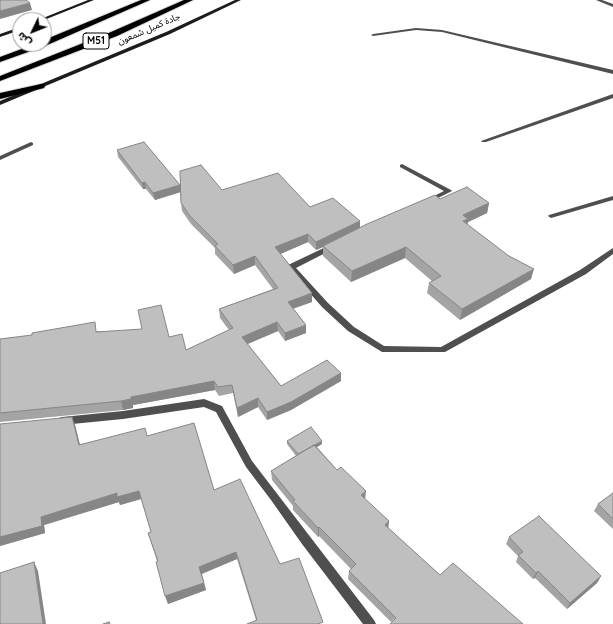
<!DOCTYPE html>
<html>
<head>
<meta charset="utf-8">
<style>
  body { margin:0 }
  #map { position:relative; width:613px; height:624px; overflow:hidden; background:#fff; font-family:Quicksand,"Noto Sans Arabic",sans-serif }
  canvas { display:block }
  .north { position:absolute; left:12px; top:12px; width:40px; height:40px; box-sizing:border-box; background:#fff; border:1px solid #999; border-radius:50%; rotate:227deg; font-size:11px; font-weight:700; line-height:16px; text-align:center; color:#000 }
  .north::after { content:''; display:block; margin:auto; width:14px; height:18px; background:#000; clip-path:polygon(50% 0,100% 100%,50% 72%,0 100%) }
</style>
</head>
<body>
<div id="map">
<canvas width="613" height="624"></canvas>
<div class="north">ش</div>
</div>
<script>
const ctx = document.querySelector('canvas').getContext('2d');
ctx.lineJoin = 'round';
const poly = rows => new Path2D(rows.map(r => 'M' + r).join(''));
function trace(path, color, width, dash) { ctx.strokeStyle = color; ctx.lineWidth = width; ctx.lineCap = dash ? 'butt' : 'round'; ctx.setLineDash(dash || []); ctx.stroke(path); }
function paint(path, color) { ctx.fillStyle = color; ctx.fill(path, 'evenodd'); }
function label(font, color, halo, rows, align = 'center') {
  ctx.font = font + ' Quicksand,"Noto Sans Arabic",sans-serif'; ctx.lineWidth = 4; ctx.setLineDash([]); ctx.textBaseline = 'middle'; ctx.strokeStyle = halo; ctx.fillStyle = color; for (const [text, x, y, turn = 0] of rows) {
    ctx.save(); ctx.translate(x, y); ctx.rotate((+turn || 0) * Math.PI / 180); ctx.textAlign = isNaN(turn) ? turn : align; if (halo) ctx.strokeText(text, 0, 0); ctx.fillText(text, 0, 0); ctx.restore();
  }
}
const service = poly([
  [416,28,442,30,613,70,613,74,442,32,416,30,373,36,371,35,373,34,416,28],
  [613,94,613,98,486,142,482,142,481,141,613,94],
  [31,142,33,143,33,145,0,160,0,156,31,142],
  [402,164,451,190,452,191,430,202,426,202,426,200,444,191,400,167,400,165,402,164],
  [613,196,613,200,551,218,548,216,549,215,613,196],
  [330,245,333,245,337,247,296,268,328,303,354,327,384,346,441,347,580,270,613,248,613,254,586,274,445,352,382,352,348,331,322,307,287,267,288,265,330,245]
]);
const minor = poly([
  [204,399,222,406,252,461,374,620,376,624,363,624,302,544,271,500,246,467,216,412,204,407,123,419,62,425,59,424,57,421,59,418,62,417,123,411,204,399]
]);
const tertiary = poly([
  [596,0,602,0,613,4,613,7,596,0]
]);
const secondary = poly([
  [88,0,94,0,44,20,38,20,88,0],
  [235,0,241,0,170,34,0,105,0,101,166,32,235,0],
  [20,27,20,30,0,37,0,34,20,27]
]);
const motorway = poly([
  [141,0,150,0,45,46,0,62,0,57,35,44,44,44,44,40,141,0],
  [184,0,193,0,117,36,0,81,0,76,111,32,184,0],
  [41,84,44,84,45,86,44,88,0,99,0,93,41,84]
]);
const wall = poly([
  [117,150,180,185,222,190,310,207,360,221,360,228,440,199,489,203,487,213,468,222,467,225,531,279,460,320,427,293,429,283,432,281,405,258,351,282,323,256,323,247,316,250,308,242,280,254,312,293,312,302,293,309,306,325,306,333,285,341,278,331,247,344,281,386,341,373,341,381,291,410,267,420,258,407,238,417,233,393,219,396,215,390,133,405,133,408,123,410,0,422,0,339,97,331,169,337,186,350,229,330,220,318,219,309,273,289,255,265,234,274,215,254,215,248,191,224,182,211,181,203,180,192,155,200,146,189,143,189,118,157],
  [75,425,80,445,147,436,214,490,280,564,323,622,256,620,237,559,202,574,206,590,168,604,157,561,148,533,151,532,141,499,120,505,119,502,44,525,45,533,0,546],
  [287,441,322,444,317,447,337,470,365,499,389,521,388,528,440,575,391,622,348,579,349,571,351,569,319,536,318,537,293,510,293,506,272,480,271,471,296,456,287,444],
  [613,493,613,529,594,511,598,504],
  [509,537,601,576,597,583,567,609,535,578,533,579,516,562,518,556,506,544]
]);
const shadedWall = poly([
  [30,3,32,10,0,19,0,11],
  [145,182,146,189,143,189,142,183],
  [180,185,181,192,155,200,153,193],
  [489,203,487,213,468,222,466,229,461,232,463,215],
  [360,221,360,229,323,246,323,247,316,250,316,242],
  [308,234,308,242,276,256,275,247],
  [406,247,405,258,351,282,352,271],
  [255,256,255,265,234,274,233,265],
  [534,269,531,279,460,320,462,309],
  [312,293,312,302,288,310,288,302],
  [277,322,278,331,243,346,242,337],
  [306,325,306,333,285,341,285,333],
  [341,373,341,381,291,410,267,420,267,412],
  [214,381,215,390,133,405,133,408,123,410,121,401,131,397],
  [258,398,258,407,238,417,237,408],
  [72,417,75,425,82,453,79,445],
  [322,441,322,444,298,458,298,454],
  [139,491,141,499,120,505,119,502,44,525,45,533,0,546,0,537,41,517,117,493],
  [366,491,365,500,361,495],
  [389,521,388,530,385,525],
  [319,527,319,536,318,537,318,528],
  [236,552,237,559,201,574,199,567],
  [34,562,38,571,46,624,43,624],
  [538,571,535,578,533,579,536,573],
  [601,576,597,583,567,609,570,603],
  [204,583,206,590,168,604,165,596]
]);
const building = poly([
  [0,0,26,0,30,3,0,11,0,0],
  [144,142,180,185,153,193,145,182,142,183,117,150,144,142],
  [201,165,222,190,278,173,310,207,333,198,360,221,316,242,308,234,275,247,312,293,288,302,306,325,285,333,277,322,242,337,281,386,327,360,341,373,291,402,267,412,258,398,237,408,232,385,218,387,214,381,131,397,131,399,121,401,0,413,0,339,32,335,32,333,95,322,96,332,142,329,138,310,161,305,169,337,182,334,186,350,233,328,219,309,278,288,255,256,233,265,215,246,218,244,190,216,181,203,180,171,201,165],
  [467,187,489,203,463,215,468,219,463,221,509,256,534,269,462,309,429,283,441,276,406,247,352,271,323,246,367,224,435,195,440,199,467,187],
  [72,417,79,445,145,428,147,436,194,423,214,490,240,479,280,564,299,558,323,622,318,624,247,624,257,620,236,552,199,567,204,583,165,596,156,562,158,561,148,533,151,532,139,491,117,497,117,493,41,517,42,526,0,537,0,424,72,417],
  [311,427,322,441,298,454,287,441,311,427],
  [314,445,337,470,341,467,366,491,361,495,389,521,385,525,440,575,453,563,523,624,390,624,396,618,349,571,356,564,319,527,318,528,293,501,295,500,271,471,314,445],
  [613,493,613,519,598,504,613,493],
  [539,516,601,576,570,603,538,571,536,573,518,555,523,552,509,537,539,516],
  [34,562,43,624,0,624,0,573,34,562],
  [109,622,110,624,103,624,109,622]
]);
const farStreetnames = [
  ["جادة كميل شمعون",149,29,-23]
];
const shields = [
  [96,41,26]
];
const shieldNames = [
  ["M51",96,41]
];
trace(motorway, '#dbdbdb', 2);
paint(service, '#4f4f4f');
paint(minor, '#4f4f4f');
paint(tertiary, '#4f4f4f');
paint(secondary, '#1c1c1c');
paint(motorway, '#000');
paint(wall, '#a4a4a4');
paint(shadedWall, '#868686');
paint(building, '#bfbfbf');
trace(building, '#868686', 1);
label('9px', '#000', '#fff', farStreetnames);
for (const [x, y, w] of shields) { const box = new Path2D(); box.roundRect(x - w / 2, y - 8, w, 16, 3); ctx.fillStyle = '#fff'; ctx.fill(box); trace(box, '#000', 1); }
label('bold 10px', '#000', null, shieldNames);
</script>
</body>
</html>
